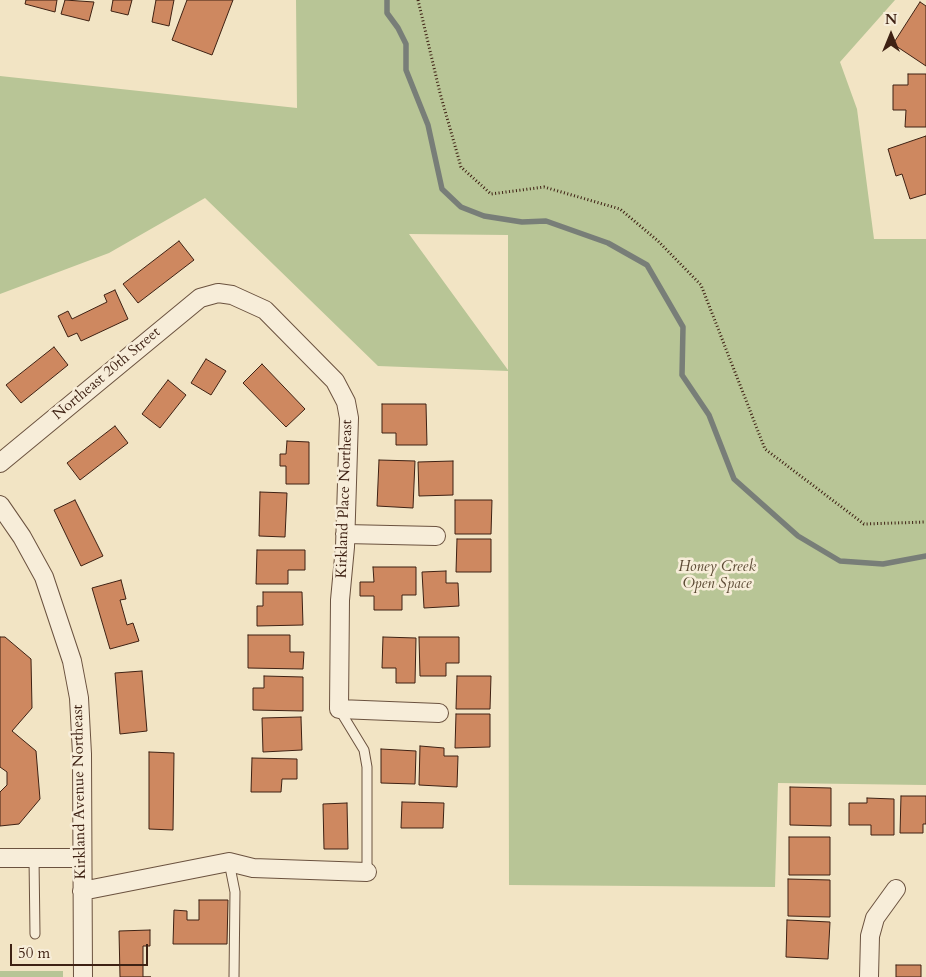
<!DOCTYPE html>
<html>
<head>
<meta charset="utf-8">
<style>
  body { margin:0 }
  #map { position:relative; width:926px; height:977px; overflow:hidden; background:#f2e4c4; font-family:Cardo,serif }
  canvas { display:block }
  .north { position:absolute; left:866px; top:10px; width:50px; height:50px; -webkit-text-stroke:4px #f7edd9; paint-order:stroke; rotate:0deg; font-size:14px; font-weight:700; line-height:20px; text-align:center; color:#3e2113 }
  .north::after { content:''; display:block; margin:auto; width:18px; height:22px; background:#3e2113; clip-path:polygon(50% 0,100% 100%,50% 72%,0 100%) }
  .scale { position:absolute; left:10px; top:944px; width:138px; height:22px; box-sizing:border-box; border:2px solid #3e2113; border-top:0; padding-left:6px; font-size:15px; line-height:18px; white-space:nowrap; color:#3e2113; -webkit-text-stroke:4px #f7edd9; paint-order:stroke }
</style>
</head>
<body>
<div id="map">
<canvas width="926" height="977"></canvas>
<div class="north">N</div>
<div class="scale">50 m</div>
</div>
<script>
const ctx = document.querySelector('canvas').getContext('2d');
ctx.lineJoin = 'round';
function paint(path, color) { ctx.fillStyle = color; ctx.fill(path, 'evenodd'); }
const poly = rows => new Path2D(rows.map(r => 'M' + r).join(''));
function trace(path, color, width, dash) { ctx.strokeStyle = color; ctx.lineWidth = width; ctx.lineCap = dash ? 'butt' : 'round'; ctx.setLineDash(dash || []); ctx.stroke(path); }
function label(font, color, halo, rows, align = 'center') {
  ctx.font = font + ' Cardo,serif'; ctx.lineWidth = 5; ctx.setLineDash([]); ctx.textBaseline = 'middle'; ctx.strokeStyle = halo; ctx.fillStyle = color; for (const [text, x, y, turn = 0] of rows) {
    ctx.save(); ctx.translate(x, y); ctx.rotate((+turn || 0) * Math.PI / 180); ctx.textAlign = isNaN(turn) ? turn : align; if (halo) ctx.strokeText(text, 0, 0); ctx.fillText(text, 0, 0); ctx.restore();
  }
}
const green = poly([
  [296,0,895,0,840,62,857,109,874,239,926,239,926,785,778,783,775,887,509,885,508,371,378,366,205,198,109,253,0,294,0,76,297,108],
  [409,234,508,235,508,370],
  [0,971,63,971,63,977,0,977]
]);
const stream = poly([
  [387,0,387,13,398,28,406,44,406,70,428,125,442,189,461,207,484,216,522,222,546,221,608,243,647,265,683,327,682,375,709,415,734,479,798,536,840,561,883,564,926,556]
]);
const building = poly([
  [26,0,57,0,55,12,25,4,26,0],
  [65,0,94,2,89,21,61,14,65,0],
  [113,0,132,0,128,15,111,11,113,0],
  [156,0,174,0,169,26,152,22,156,0],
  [187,0,233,0,212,55,172,40,187,0],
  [920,2,926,6,926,66,893,44,920,2],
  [908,74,926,74,926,127,905,127,906,110,893,110,893,85,908,85,908,74],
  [926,136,926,194,910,199,902,174,896,176,888,149,926,136],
  [179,241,194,260,138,303,123,284,179,241],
  [115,290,128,319,81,341,77,333,68,337,58,316,68,311,72,319,107,302,104,295,115,290],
  [54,347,68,365,21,403,6,385,54,347],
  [206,359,226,371,211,395,191,383,206,359],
  [262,364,305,409,286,427,243,383,262,364],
  [168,380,186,395,160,428,142,414,168,380],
  [382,404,426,404,427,445,396,445,396,433,382,433,382,404],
  [115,426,128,443,80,480,67,463,115,426],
  [287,441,309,442,309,484,286,484,286,466,280,466,280,454,286,454,287,441],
  [379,460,415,461,413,508,377,506,379,460],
  [453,461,453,495,419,496,418,462,453,461],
  [260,492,287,493,285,537,259,536,260,492],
  [75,500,103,556,81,566,54,510,75,500],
  [455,500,492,500,491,534,455,534,455,500],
  [457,539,491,539,491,572,456,572,457,539],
  [257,550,305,550,305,570,288,570,288,584,256,584,257,550],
  [373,567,416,567,416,595,402,595,402,610,374,610,374,596,360,596,360,582,374,582,373,567],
  [446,571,446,583,458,583,459,606,424,608,422,572,446,571],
  [121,580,126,599,120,600,127,625,133,623,139,641,110,649,92,588,121,580],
  [263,592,302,592,303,625,257,626,257,606,263,606,263,592],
  [248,635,290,635,290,652,304,652,303,669,248,668,248,635],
  [0,637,5,637,31,659,32,708,12,731,36,751,40,799,19,824,0,826,0,792,7,785,7,772,0,767,0,637],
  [383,637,416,638,415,683,396,683,396,668,382,668,383,637],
  [419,637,459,637,459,663,446,663,446,676,420,676,419,637],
  [142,671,147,731,120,734,115,673,142,671],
  [264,676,303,677,303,711,253,710,253,688,264,688,264,676],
  [457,676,491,676,490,709,456,709,457,676],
  [456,714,490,714,490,747,455,748,456,714],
  [301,717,302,750,263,752,262,718,301,717],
  [420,746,444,748,444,756,458,756,457,787,419,785,420,746],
  [381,749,416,751,415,784,381,783,381,749],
  [149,752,174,753,173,830,149,829,149,752],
  [252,758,297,759,297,779,282,779,281,792,251,792,252,758],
  [790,787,831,788,831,826,790,825,790,787],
  [901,796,926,796,926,824,923,824,923,833,900,833,901,796],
  [867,798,894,799,894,835,871,835,871,825,849,825,849,803,867,803,867,798],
  [402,802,444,803,443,828,401,828,402,802],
  [347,803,348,849,324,849,323,804,347,803],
  [789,837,830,837,830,875,789,875,789,837],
  [788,879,830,880,830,917,788,916,788,879],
  [199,900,228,900,227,944,173,944,174,910,187,911,187,920,199,920,199,900],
  [787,920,830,922,828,959,786,957,787,920],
  [150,930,150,946,143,946,143,977,151,977,120,977,119,931,150,930],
  [896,965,921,965,921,977,896,977,896,965]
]);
const path = poly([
  [418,0,440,93,461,167,491,194,544,187,620,209,658,241,701,285,765,449,864,524,926,522]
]);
const lane = poly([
  [339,709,364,750,367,767,367,872],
  [34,858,35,934],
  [229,862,235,892,234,977]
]);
const street = poly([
  [0,463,200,298,218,293,232,295,265,310,335,381,346,402,349,418,345,547,340,600,339,709,439,713],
  [0,505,22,537,44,577,72,661,79,698,82,754,83,977],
  [345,534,436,536],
  [0,858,82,858],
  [82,891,229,862,253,868,367,872],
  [869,977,870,936,875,918,896,889]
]);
const streetNames = [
  ["Northeast 20th Street",107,374,-40],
  ["Kirkland Place Northeast",345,499,-88],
  ["Kirkland Avenue Northeast",80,792,-91]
];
const parkNames = [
  ["Honey Creek",717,568],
  ["Open Space",717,585]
];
paint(green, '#b8c596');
trace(stream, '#787e78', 5.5);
paint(building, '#ce8860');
trace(building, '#3e2113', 1);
trace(lane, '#6b523f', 11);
trace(street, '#6b523f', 20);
trace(path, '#3e2113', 3, [1, 2.5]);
trace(lane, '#f7edd9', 9);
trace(street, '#f7edd9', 18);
label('15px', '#3e2113', '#f7edd9', streetNames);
label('italic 15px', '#5c4a34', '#f7edd9', parkNames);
</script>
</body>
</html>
